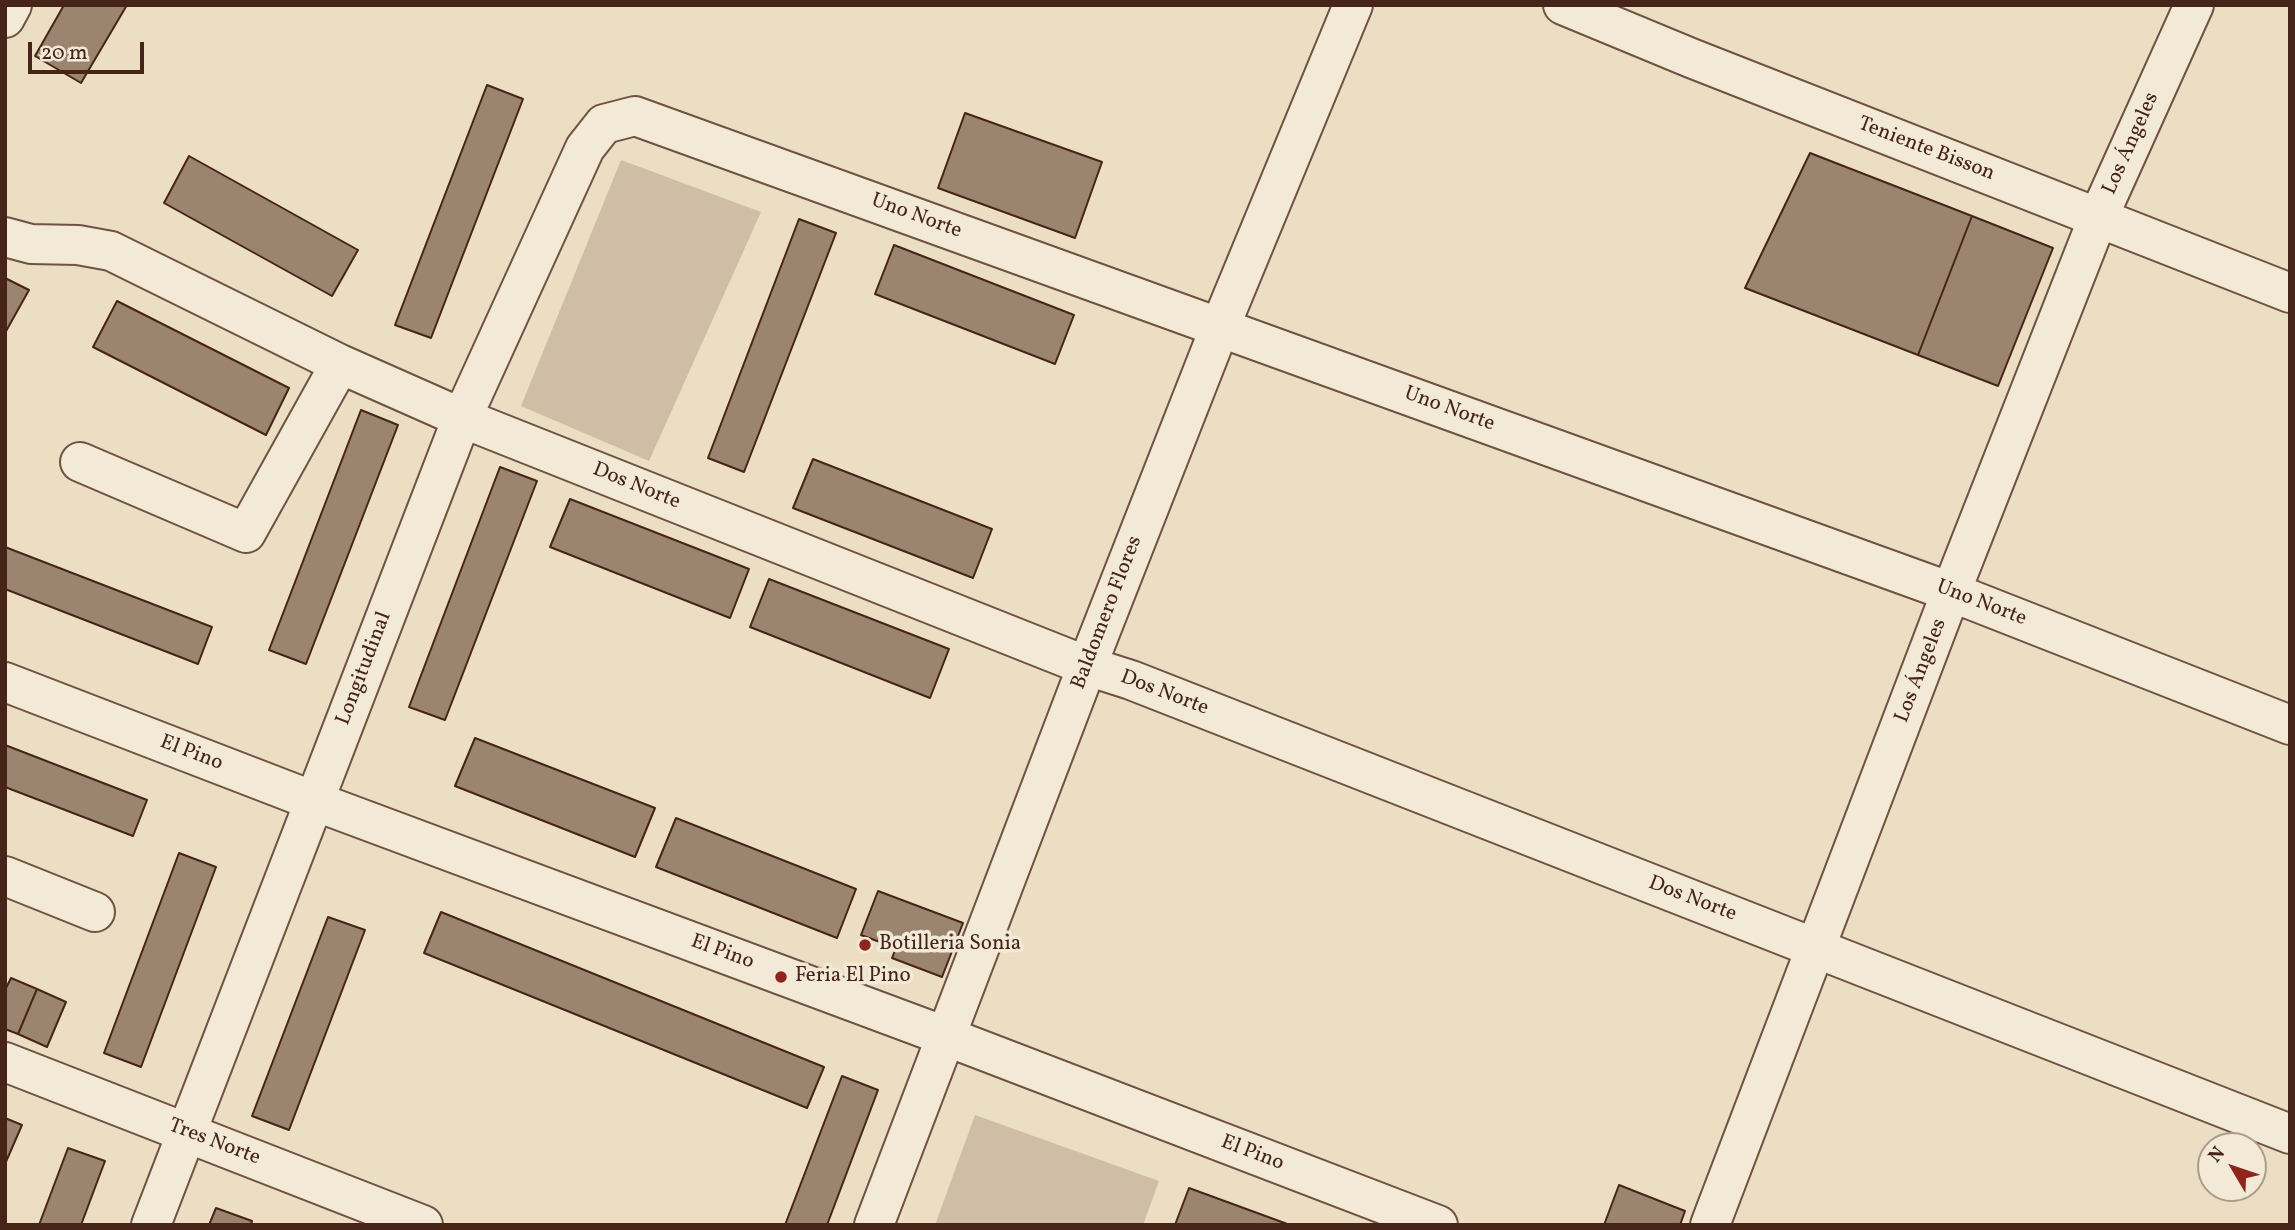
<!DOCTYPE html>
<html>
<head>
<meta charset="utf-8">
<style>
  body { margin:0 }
  #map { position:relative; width:2295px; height:1230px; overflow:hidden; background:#ebdec2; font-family:Vollkorn,serif }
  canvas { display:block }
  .frame { position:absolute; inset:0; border:7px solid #462418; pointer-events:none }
  .north { position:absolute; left:2197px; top:1132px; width:70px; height:70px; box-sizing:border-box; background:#f2ead7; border:2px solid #ad9b8b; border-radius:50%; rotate:309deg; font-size:19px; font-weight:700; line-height:28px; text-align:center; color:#462418 }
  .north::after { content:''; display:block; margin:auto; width:24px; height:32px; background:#8f2418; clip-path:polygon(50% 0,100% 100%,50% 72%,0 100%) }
  .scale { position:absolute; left:28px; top:42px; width:116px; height:32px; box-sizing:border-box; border:4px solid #462418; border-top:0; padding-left:9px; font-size:21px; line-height:24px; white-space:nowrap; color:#462418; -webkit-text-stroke:5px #f2ead7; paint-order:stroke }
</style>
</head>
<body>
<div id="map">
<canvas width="2295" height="1230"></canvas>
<div class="frame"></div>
<div class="north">N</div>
<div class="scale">20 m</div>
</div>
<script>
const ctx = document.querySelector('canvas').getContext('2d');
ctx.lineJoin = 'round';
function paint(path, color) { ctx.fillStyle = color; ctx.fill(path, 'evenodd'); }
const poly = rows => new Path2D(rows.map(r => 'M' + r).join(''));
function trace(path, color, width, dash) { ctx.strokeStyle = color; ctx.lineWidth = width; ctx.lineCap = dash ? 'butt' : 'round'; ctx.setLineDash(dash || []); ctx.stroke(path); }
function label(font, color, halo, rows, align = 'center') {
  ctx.font = font + ' Vollkorn,serif'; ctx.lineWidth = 7; ctx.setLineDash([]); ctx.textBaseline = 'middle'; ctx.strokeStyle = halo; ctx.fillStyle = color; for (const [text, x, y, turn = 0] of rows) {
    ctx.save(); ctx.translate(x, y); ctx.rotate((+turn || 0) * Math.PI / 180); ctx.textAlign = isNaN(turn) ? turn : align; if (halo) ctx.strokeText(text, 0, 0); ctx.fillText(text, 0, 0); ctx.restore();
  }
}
const green = poly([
  [621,160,761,212,649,461,521,406],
  [975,1115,1159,1181,1143,1225,935,1225]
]);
const building = poly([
  [64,5,127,5,81,83,35,56,64,5],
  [487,85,523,99,431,338,395,325,487,85],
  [965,113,1102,162,1075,238,938,188,965,113],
  [1810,153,1972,216,1918,355,1745,288,1810,153],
  [189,156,358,250,332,296,164,203,189,156],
  [1972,216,2053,248,1998,386,1918,355,1972,216],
  [799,219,836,233,744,472,708,458,799,219],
  [894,245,1074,315,1055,364,875,294,894,245],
  [5,278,29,290,5,333,5,278],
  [117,301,289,388,266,435,93,347,117,301],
  [361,410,398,425,306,664,269,650,361,410],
  [813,459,992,529,973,578,793,508,813,459],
  [500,467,537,481,445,720,409,707,500,467],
  [570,499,749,569,730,618,550,547,570,499],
  [5,547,212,627,198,664,5,589,5,547],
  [769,579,949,649,930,698,750,627,769,579],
  [475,738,655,808,635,857,455,786,475,738],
  [5,745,147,800,133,836,5,787,5,745],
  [676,818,856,889,837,938,656,867,676,818],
  [179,853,216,867,141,1067,104,1053,179,853],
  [878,891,963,923,942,977,892,958,896,948,861,935,878,891],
  [441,912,824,1067,807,1108,424,953,441,912],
  [328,917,365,930,289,1130,252,1116,328,917],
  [11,978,37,989,18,1034,5,1029,5,990,11,978],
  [37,989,66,1002,47,1047,18,1034,37,989],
  [842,1076,878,1090,827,1225,785,1225,842,1076],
  [5,1118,22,1125,5,1164,5,1118],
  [68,1148,105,1161,81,1225,39,1225,68,1148],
  [1619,1185,1685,1211,1680,1225,1604,1225,1619,1185],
  [1189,1188,1290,1225,1175,1225,1189,1188],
  [216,1208,252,1221,251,1225,209,1225,216,1208]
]);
const minor = poly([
  [1563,5,1691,58,2290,293],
  [5,18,12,5],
  [5,237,31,244,78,245,111,251,340,364,462,418,1087,666,1131,680,2290,1134],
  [80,462,246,533,340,364],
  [5,682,314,801,945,1036,1438,1225],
  [5,876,95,912],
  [5,1062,423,1225],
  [151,1225,462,418,585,148,604,124,635,116,1951,592,2290,725],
  [874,1225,1087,666,1220,327,1353,5],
  [1710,1225,1951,592,2098,218,2194,5]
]);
const markers = [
  [865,945,7,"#8f2418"],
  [781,977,7,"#8f2418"]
];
const streetNames = [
  ["Los Ángeles",2132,144,-66],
  ["Teniente Bisson",1926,150,21],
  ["Uno Norte",916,217,20],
  ["Uno Norte",1449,410,20],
  ["Dos Norte",636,487,22],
  ["Uno Norte",1981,604,21],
  ["Baldomero Flores",1108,613,-69],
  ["Longitudinal",365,669,-69],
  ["Los Ángeles",1922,671,-69],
  ["Dos Norte",1164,694,21],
  ["El Pino",191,754,21],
  ["Dos Norte",1692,900,21],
  ["El Pino",722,953,20],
  ["Tres Norte",214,1143,21],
  ["El Pino",1252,1154,21]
];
const poiNames = [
  ["Botilleria Sonia",879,945],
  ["Feria El Pino",795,977]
];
paint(green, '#cfbea5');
paint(building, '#9c8570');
trace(building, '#462418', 2);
trace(minor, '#6f5242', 42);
trace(minor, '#f2ead7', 38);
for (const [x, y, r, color] of markers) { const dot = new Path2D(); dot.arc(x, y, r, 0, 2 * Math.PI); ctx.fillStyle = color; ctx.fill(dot); trace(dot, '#f2ead7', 2.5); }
label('21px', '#462418', '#f2ead7', streetNames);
label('21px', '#462418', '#f2ead7', poiNames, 'left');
</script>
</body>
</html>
